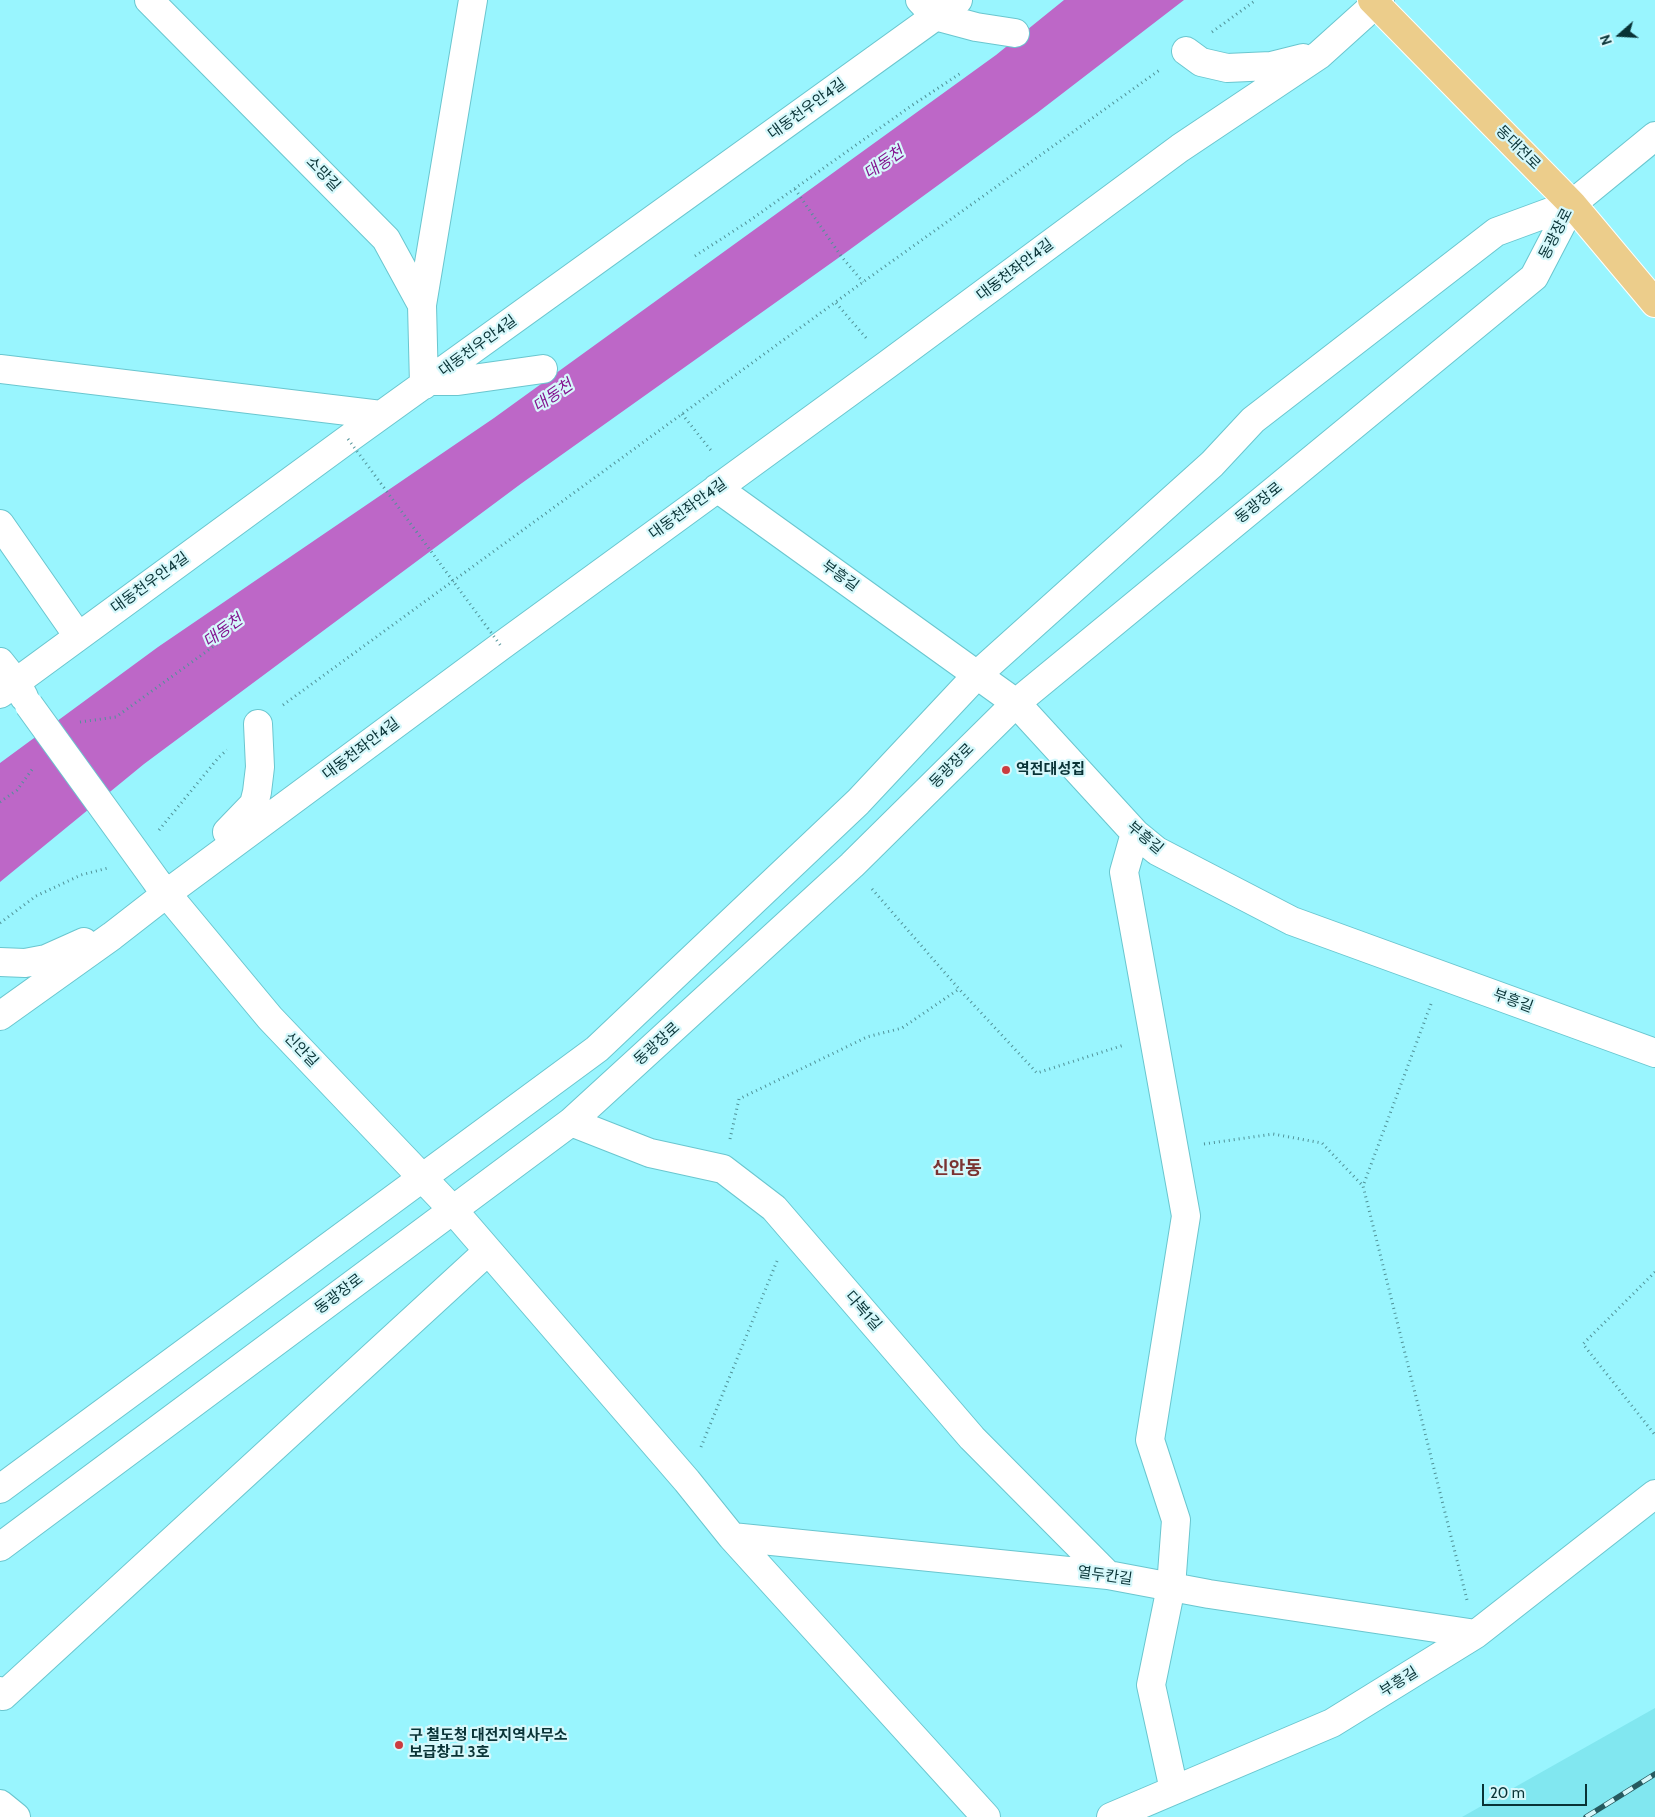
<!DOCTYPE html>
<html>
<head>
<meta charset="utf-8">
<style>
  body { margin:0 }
  #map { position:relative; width:1655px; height:1817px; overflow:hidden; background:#99f5fe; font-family:Cabin,sans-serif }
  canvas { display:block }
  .north { position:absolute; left:1595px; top:10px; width:50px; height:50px; -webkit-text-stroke:4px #d6f8fb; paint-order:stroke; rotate:251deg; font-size:14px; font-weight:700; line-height:20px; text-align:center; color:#093336 }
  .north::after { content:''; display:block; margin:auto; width:18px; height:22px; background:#093336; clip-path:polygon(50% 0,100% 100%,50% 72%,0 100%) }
  .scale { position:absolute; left:1482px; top:1784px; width:105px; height:22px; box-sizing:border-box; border:2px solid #093336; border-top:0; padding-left:6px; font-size:15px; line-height:18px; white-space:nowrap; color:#093336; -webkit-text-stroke:4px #d6f8fb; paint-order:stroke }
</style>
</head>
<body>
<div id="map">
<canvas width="1655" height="1817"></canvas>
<div class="north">N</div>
<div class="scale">20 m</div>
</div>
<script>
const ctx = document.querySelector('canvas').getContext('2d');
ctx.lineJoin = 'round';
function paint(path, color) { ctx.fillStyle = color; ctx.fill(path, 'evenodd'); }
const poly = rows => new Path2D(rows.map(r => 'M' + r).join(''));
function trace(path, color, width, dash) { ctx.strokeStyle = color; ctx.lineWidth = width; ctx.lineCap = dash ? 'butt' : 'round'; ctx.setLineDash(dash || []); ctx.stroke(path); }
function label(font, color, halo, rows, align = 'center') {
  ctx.font = font + ' Cabin,"Noto Sans KR",sans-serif'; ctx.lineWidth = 4.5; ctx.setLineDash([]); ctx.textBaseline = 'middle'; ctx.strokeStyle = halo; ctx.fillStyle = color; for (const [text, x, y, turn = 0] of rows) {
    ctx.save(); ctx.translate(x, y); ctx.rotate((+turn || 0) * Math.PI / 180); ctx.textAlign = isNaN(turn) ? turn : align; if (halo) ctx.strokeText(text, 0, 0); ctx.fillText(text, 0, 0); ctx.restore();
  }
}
const built = poly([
  [1655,1708,1655,1817,1462,1817]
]);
const water = poly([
  [1064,0,1184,0,1037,113,841,256,522,483,144,764,0,882,0,763,158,647,494,418,996,55]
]);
const path = poly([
  [1212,32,1256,0],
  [795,189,841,256,863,282],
  [695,256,749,221,911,106,961,73],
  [836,303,867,339],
  [682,414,713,453],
  [283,705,863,282,1161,69],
  [80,722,116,717,232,633],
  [0,802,17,790,34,767],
  [159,830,219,757,227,750],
  [872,889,959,989,1037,1073,1124,1045],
  [0,923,36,896,81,875,108,868],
  [1431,1004,1363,1186,1467,1600],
  [730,1139,739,1099,867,1037,902,1028,959,989],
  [1204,1144,1273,1134,1322,1143,1363,1186],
  [1655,1272,1583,1344,1655,1435],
  [701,1447,777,1261]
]);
const minor = poly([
  [149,0,386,239,422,305,424,385],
  [920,0,935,16,976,27,1015,33],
  [1186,51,1201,62,1227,68,1271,66,1303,58],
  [422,305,473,0],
  [0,369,381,415],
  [430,381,458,381,543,369],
  [717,488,1016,703,1135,833,1157,851,1292,921,1655,1053],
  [0,524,78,636],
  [0,662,16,682,24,697],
  [0,694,348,439,958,0],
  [227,832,254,804,257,792,260,767,258,724],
  [1135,833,1124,872,1186,1216,1150,1440,1176,1520,1171,1587,1151,1685,1174,1790],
  [157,882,270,1018,453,1210,687,1481,732,1537,986,1817],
  [0,962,25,963,46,959,84,942],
  [0,1016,112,936,166,894,501,646,888,364,1180,148,1319,55,1380,0],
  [571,1122,650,1153,723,1169,774,1208,972,1438,1108,1575],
  [0,1489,597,1049,858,802,977,675,1212,464,1253,420,1496,232,1572,204,1655,136],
  [732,1537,1108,1575,1209,1594,1476,1634],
  [0,1547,571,1122,852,865,1016,703,1534,277,1572,204],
  [0,1691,3,1696,488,1251],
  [0,1804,16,1817],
  [1111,1817,1332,1723,1476,1634,1655,1494]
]);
const major = poly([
  [1372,0,1572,204,1655,303]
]);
const rail = poly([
  [1586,1817,1655,1774]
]);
const pathBridge = poly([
  [348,439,501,646]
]);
const minorBridge = poly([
  [29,705,157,882]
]);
const markers = [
  [1006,770,5,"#cb3c40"],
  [399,1745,5,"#cb3c40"]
];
const streetNames = [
  ["대동천우안4길",807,109,-36],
  ["동대전로",1518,148,45],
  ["소망길",323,174,46],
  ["동광장로",1556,234,-63],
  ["대동천좌안4길",1015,270,-37],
  ["대동천우안4길",478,346,-36],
  ["동광장로",1259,503,-39],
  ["대동천좌안4길",688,509,-36],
  ["부흥길",840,576,36],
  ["대동천우안4길",150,583,-36],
  ["대동천좌안4길",361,749,-37],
  ["동광장로",952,766,-45],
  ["부흥길",1145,838,40],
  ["부흥길",1513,1001,20],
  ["동광장로",657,1044,-42],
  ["신안길",301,1050,46],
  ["동광장로",339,1294,-37],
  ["다복1길",863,1311,49],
  ["열두칸길",1105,1576,8],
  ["부흥길",1399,1682,-32]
];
const poiNames = [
  ["역전대성집",1016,770],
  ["구 철도청 대전지역사무소",409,1736],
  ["보급창고 3호",409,1753]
];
const waterNames = [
  ["대동천",884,163,-35],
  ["대동천",553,396,-35],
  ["대동천",223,631,-36]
];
const quarterNames = [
  ["신안동",957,1169]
];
paint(built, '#81e7f0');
paint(water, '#bd67c7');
trace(minor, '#6ac6cf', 30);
trace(major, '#fff', 30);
trace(path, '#509298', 3, [1, 4]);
trace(minor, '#fff', 28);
trace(major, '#eccd8b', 28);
trace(rail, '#265a5f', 5.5);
trace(rail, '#d6f8fb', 4, [11]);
trace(minorBridge, '#6ac6cf', 30, []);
trace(pathBridge, '#509298', 3, [1, 4]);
trace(minorBridge, '#fff', 28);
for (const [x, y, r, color] of markers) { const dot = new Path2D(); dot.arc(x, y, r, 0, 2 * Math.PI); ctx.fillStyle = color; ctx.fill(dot); trace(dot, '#d6f8fb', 2); }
label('15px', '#093336', '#d6f8fb', streetNames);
label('bold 15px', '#093336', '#d6f8fb', poiNames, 'left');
label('italic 16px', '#83148f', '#d6f8fb', waterNames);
label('bold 18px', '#7a3332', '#d6f8fb', quarterNames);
</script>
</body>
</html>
